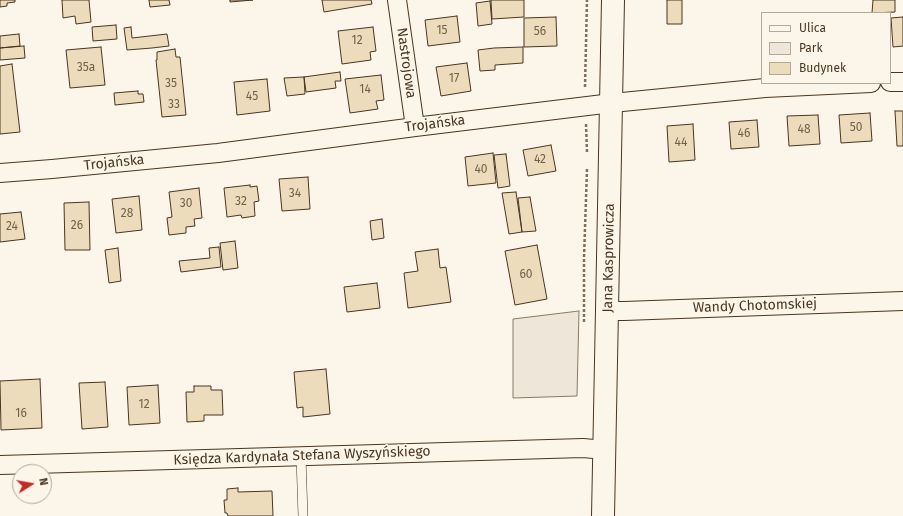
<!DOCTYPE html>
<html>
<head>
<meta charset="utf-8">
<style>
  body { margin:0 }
  #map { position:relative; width:903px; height:516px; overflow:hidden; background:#fbf6e9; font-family:"Fira Sans",sans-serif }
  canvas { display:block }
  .legend { position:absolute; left:761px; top:12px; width:130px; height:72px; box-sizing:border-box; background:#fbf6e9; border:1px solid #b4a999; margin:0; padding:5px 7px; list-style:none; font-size:12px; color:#4a3520 }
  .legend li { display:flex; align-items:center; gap:8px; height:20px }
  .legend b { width:20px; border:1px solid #b4a999 }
  .north { position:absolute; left:12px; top:464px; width:40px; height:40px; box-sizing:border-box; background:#fbf6e9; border:1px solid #b4a999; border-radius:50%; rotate:79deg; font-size:11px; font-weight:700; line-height:16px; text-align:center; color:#4a3520 }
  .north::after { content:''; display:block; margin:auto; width:14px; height:18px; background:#c62828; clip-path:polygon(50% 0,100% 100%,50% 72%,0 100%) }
</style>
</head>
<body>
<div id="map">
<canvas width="903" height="516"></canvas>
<ul class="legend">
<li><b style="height:5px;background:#fbf6e9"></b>Ulica</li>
<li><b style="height:11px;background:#ede6d9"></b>Park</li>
<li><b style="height:11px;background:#ecdcbc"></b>Budynek</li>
</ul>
<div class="north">N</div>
</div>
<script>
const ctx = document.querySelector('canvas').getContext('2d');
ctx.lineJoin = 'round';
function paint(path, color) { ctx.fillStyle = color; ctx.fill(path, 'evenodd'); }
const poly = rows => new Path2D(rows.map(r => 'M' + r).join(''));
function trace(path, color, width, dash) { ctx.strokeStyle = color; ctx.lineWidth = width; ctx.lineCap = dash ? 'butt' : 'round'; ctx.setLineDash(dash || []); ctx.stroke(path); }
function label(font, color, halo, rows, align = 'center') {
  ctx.font = font + ' "Fira Sans",sans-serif'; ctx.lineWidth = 3; ctx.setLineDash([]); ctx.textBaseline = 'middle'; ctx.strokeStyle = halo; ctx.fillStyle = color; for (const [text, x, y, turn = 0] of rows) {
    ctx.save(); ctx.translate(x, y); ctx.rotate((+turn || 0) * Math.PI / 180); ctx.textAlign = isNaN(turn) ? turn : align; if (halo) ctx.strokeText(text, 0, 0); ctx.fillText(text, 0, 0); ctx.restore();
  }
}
const green = poly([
  [579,311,577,396,513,398,513,319,579,311]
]);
const building = poly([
  [0,0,15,0,15,2,7,3,7,6,0,7,0,0],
  [62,0,89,0,91,22,76,24,75,16,63,18,62,0],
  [149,0,169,0,170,5,150,7,149,0],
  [230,0,253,0,230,2,230,0],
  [322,0,371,0,372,4,324,12,322,0],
  [491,0,524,0,524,17,492,19,491,0],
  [667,0,682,0,682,24,667,24,667,0],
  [873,0,895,0,895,12,872,13,873,0],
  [490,1,492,24,478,26,476,3,490,1],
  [457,16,460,42,428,46,425,20,457,16],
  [556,17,557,46,524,47,524,18,556,17],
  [903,17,903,46,893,47,891,18,903,17],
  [116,25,117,39,93,41,92,27,116,25],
  [131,27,132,38,167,34,169,46,152,48,127,50,124,28,131,27],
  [373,27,376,51,370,52,371,60,342,64,338,31,373,27],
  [19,34,20,46,0,48,0,36,19,34],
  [24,46,25,58,0,60,0,48,24,46],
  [101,47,105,85,70,88,66,50,101,47],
  [523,47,523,63,495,65,495,70,480,71,478,50,494,48,523,47],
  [175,49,176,57,180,57,186,115,162,117,156,60,157,60,157,52,175,49],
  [467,63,471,91,441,96,436,67,467,63],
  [12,64,20,132,0,134,0,66,12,64],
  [340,72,341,81,335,81,336,88,306,92,304,77,340,72],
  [381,75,384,100,376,101,378,109,350,113,345,79,381,75],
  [304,77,305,94,287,96,284,78,304,77],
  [267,79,270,111,237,115,234,82,267,79],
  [138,91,138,94,143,94,144,102,115,105,114,93,138,91],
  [895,111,903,111,903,146,897,146,895,111],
  [870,113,872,141,841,143,839,115,870,113],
  [818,115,820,144,789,146,787,116,818,115],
  [757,120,759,147,731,149,729,122,757,120],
  [693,124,695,160,669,162,667,126,693,124],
  [551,145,556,171,528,176,523,150,551,145],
  [493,153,496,183,468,186,465,157,493,153],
  [506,154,510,186,498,188,494,155,506,154],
  [308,177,310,209,282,211,279,179,308,177],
  [250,185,250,187,257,186,259,201,254,202,255,216,242,218,241,215,227,217,224,188,250,185],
  [199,188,202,218,194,219,195,226,186,227,186,233,169,235,167,218,172,217,169,192,199,188],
  [516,192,522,232,509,234,502,193,516,192],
  [139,196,142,230,116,233,112,199,139,196],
  [530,197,536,231,522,232,518,198,530,197],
  [89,202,90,250,65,250,64,203,89,202],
  [21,212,25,239,0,242,0,214,21,212],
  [382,219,384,238,372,240,370,221,382,219],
  [235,241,238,268,223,270,220,243,235,241],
  [537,245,547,299,515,305,505,251,537,245],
  [219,247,221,267,181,272,179,261,210,258,209,248,219,247],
  [118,248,121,281,109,283,105,250,118,248],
  [438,249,440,268,446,267,451,302,408,308,404,273,418,271,415,252,438,249],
  [377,283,380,308,347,312,344,287,377,283],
  [326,369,330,414,303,417,303,407,297,408,294,372,326,369],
  [40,379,42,428,1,430,0,381,40,379],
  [105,382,108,427,82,429,79,383,105,382],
  [158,385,160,423,129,425,127,387,158,385],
  [194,386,211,386,211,390,222,390,223,415,204,415,204,421,187,422,186,392,194,392,194,386],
  [238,488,238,492,272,491,273,516,228,516,227,513,225,513,224,500,227,500,227,489,238,488]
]);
const path = poly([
  [585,87,587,0],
  [586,124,587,152,588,152],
  [584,322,584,258,587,169]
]);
const lane = poly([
  [301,457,303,516]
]);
const street = poly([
  [397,0,415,127],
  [890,82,903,82],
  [0,173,52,169,218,153,415,127,612,103,765,88,871,83],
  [608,311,624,311,903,301],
  [0,465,583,448,605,450]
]);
const secondary = poly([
  [603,516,613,0]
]);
const numberNames = [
  ["15",442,31],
  ["56",540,32],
  ["12",357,41],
  ["35a",86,68],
  ["17",454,79],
  ["35",171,84],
  ["14",365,90],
  ["45",252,97],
  ["33",174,105],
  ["50",856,128],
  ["48",804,130],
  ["46",744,134],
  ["44",681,143],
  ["42",540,160],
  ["40",481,170],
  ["34",295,194],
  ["32",241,202],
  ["30",186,204],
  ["28",127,214],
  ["26",77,226],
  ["24",12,227],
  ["60",526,275],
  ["12",144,405],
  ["16",21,414]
];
const streetNames = [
  ["Nastrojowa",406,63,82],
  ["Trojańska",435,124,-7],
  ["Trojańska",114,163,-6],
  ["Jana Kasprowicza",609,258,-89],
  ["Wandy Chotomskiej",755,306,-2],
  ["Księdza Kardynała Stefana Wyszyńskiego",302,456,-2]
];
paint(green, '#ede6d9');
trace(green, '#887966', 1);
paint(building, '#ecdcbc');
trace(building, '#4a3520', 1);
trace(lane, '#4a3520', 10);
trace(street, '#4a3520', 20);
trace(secondary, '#4a3520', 24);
trace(path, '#7f6f5c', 2.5, [3, 2]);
trace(lane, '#fbf6e9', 9);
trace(street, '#fbf6e9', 18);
trace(secondary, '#fbf6e9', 22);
label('12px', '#725f47', null, numberNames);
label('14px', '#4a3520', '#fbf6e9', streetNames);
</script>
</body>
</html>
